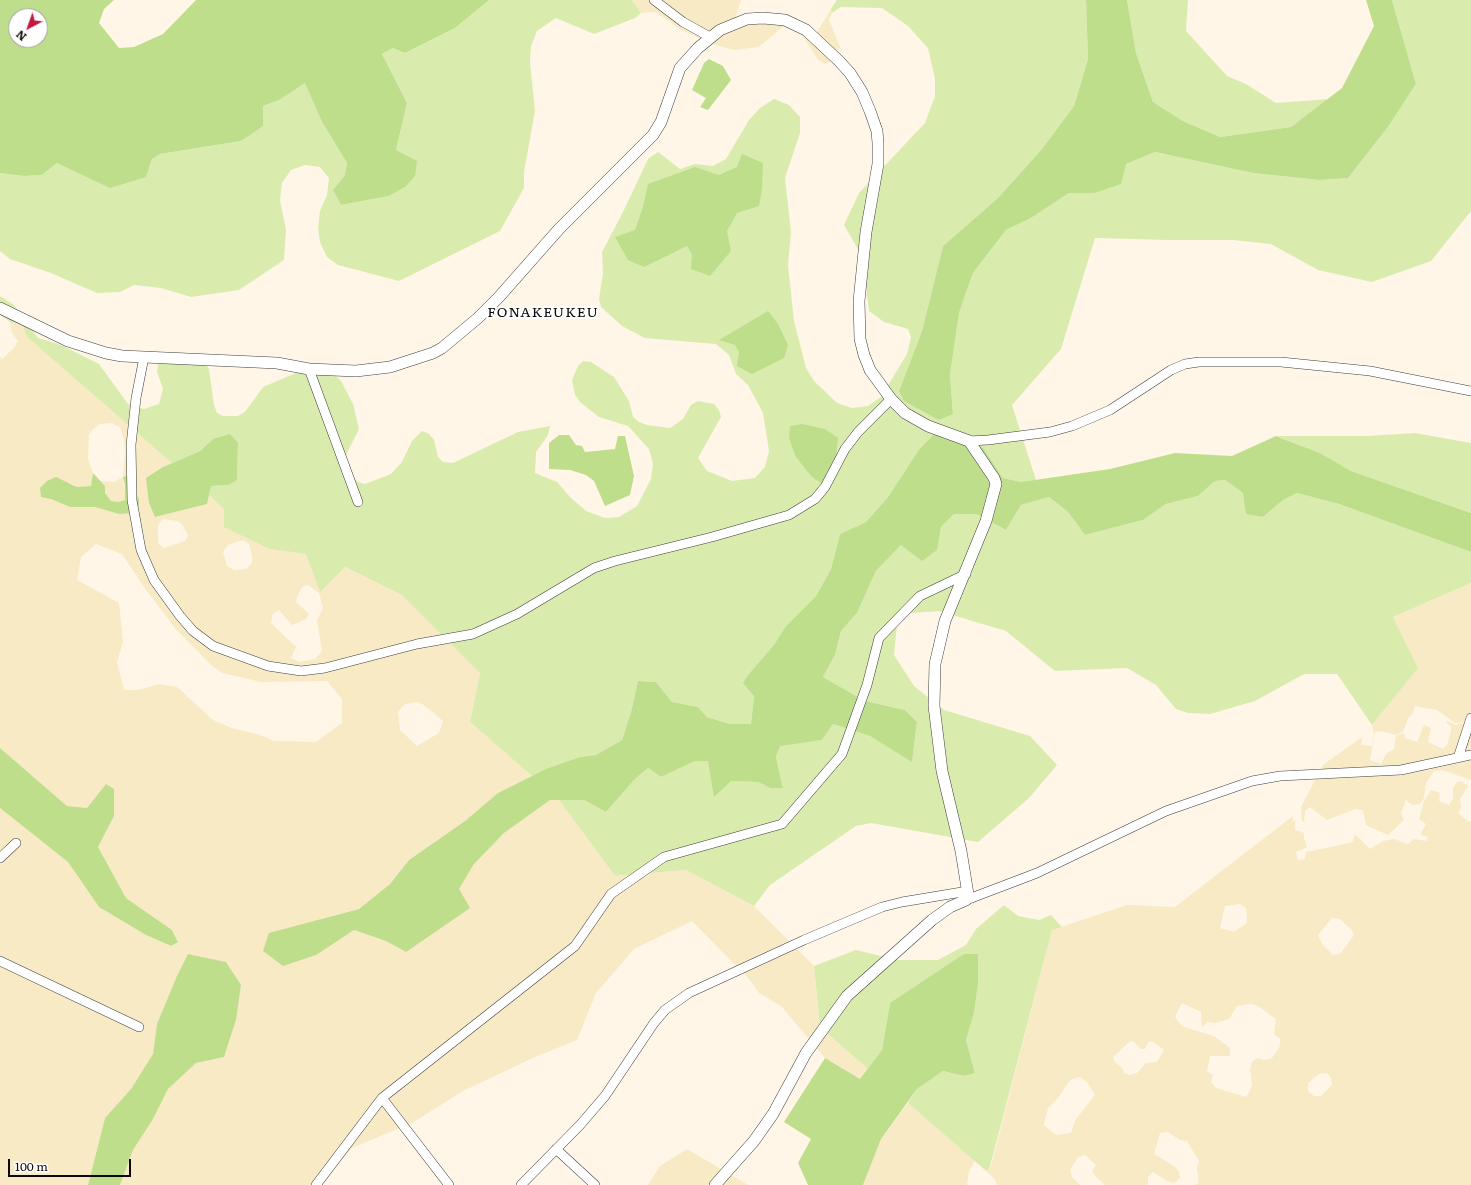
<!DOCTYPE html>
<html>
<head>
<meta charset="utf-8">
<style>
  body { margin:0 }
  #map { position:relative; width:1471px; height:1185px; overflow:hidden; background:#fff6e7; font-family:Literata,serif }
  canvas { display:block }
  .north { position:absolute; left:8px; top:8px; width:40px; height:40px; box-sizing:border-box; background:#fff; border:1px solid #9d9d9d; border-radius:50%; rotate:221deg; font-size:11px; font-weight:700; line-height:16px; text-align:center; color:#0a0a0a }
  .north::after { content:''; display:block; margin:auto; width:14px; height:18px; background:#c4183f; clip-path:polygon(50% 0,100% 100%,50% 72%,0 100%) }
  .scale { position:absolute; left:8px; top:1159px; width:123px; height:18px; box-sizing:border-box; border:2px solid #0a0a0a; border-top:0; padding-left:5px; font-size:12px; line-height:14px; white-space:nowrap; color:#0a0a0a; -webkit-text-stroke:3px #fff; paint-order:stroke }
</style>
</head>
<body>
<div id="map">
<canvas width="1471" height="1185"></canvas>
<div class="north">N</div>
<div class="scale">100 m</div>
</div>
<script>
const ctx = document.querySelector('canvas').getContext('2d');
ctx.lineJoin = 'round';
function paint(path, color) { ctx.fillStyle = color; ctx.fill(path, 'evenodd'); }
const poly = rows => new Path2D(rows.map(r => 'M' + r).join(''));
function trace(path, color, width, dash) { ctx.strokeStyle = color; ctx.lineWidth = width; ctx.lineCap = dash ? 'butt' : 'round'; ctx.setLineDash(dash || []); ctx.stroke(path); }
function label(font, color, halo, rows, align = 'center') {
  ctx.font = font + ' Literata,serif'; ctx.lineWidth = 4; ctx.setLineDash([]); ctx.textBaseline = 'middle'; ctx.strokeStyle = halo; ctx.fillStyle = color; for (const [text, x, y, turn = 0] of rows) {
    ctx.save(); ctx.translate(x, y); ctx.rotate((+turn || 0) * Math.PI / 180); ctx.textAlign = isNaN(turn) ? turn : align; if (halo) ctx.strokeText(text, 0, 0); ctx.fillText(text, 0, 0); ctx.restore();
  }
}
const farmland = poly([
  [632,0,741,0,736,16,770,14,795,17,817,32,831,9,832,13,829,20,840,47,831,61,825,64,818,60,803,36,788,25,781,28,759,47,734,50,716,45,681,30,656,12,641,13],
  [10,322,22,324,27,337,172,463,163,467,146,479,155,517,207,504,209,495,270,549,307,554,320,591,345,567,402,595,480,673,470,722,532,776,498,793,465,821,409,860,390,884,359,909,320,919,344,936,354,930,386,941,406,952,459,889,474,864,504,833,550,800,559,800,615,876,686,870,754,906,814,966,820,1027,868,1069,860,1079,825,1058,781,1006,759,993,750,980,692,921,634,949,596,993,577,1040,535,1057,463,1091,412,1123,352,1148,321,1185,120,1185,133,1150,153,1119,168,1089,196,1063,224,1057,236,1020,241,985,226,962,188,954,157,1024,153,1054,131,1089,105,1118,88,1185,0,1185,0,808,68,862,99,907,146,935,170,946,178,941,172,930,126,898,98,847,114,816,106,784,87,808,67,806,0,748,0,357,2,359,14,348,18,341,12,333],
  [111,423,120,427,124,439,125,454,123,477,114,482,100,481,105,486,105,493,111,501,118,502,125,500,125,484,123,477,139,507,70,507,51,499,69,482,77,487,91,486,93,473,88,458,89,435,93,429,100,424],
  [163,519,178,521,183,526,188,535,185,541,164,548,158,543,158,525],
  [243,540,249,544,252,556,252,563,246,569,234,570,227,566,223,552,228,545],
  [96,544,122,554,144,587,175,628,211,665,222,673,261,682,327,681,342,699,342,723,316,742,274,741,257,734,232,728,213,720,177,687,159,684,139,690,124,690,117,662,123,642,119,603,77,580,81,557],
  [308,585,319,593,323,608,317,620,322,651,315,659,300,662,291,658,296,647,271,623,273,614,279,610,292,625,306,619,309,614,296,602,298,594,303,586],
  [417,702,424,705,443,721,439,733,417,746,400,730,398,712,405,704],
  [1471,583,1471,716,1463,722,1455,723,1437,710,1415,706,1413,713,1408,718,1403,732,1396,735,1382,731,1375,732,1370,760,1381,764,1386,754,1394,749,1396,736,1404,733,1405,738,1417,742,1424,725,1431,728,1428,742,1443,749,1447,745,1451,731,1451,727,1446,722,1447,721,1456,725,1467,722,1471,726,1471,780,1442,770,1434,771,1426,783,1424,798,1420,804,1412,805,1406,800,1401,813,1404,820,1388,835,1366,825,1363,810,1355,809,1327,820,1310,807,1305,811,1304,821,1295,821,1295,830,1304,833,1304,839,1307,847,1296,852,1298,860,1305,859,1306,852,1350,843,1353,841,1355,834,1370,849,1383,841,1394,839,1408,844,1414,839,1426,841,1428,836,1422,836,1421,833,1426,824,1419,819,1424,801,1431,790,1440,793,1439,801,1449,805,1453,799,1453,788,1457,782,1461,781,1468,786,1460,799,1461,807,1458,813,1469,822,1471,821,1471,1185,1194,1185,1199,1183,1197,1168,1199,1161,1187,1141,1180,1140,1168,1132,1160,1133,1154,1154,1174,1166,1179,1171,1180,1178,1174,1183,1167,1181,1153,1172,1148,1177,1148,1185,1105,1185,1096,1177,1092,1171,1096,1165,1085,1155,1078,1157,1070,1170,1072,1177,1080,1185,997,1185,995,1179,985,1170,990,1170,1052,930,1127,905,1175,907,1293,816,1293,821,1302,821,1301,807,1323,765,1362,737,1361,745,1372,746,1374,735,1372,725,1418,668,1393,617],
  [1240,904,1246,908,1247,923,1234,932,1220,928,1225,906],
  [1332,918,1340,919,1351,929,1354,935,1341,953,1333,955,1322,944,1318,935],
  [1182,1003,1201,1012,1202,1027,1208,1022,1215,1023,1229,1019,1237,1006,1251,1004,1258,1006,1276,1019,1274,1034,1280,1039,1280,1046,1272,1058,1265,1060,1258,1058,1252,1062,1250,1069,1252,1084,1250,1091,1246,1097,1216,1088,1211,1082,1213,1075,1207,1071,1210,1056,1230,1056,1230,1048,1214,1036,1184,1027,1178,1022,1175,1016],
  [1133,1041,1141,1049,1145,1049,1148,1042,1152,1041,1164,1050,1157,1062,1146,1063,1137,1073,1130,1075,1124,1073,1123,1069,1114,1061,1113,1057,1129,1042],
  [1327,1073,1331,1078,1332,1085,1321,1096,1314,1096,1308,1091,1308,1083,1319,1074],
  [1080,1077,1088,1083,1095,1095,1076,1119,1071,1133,1056,1135,1044,1125,1048,1108,1059,1097,1067,1084,1072,1079],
  [908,1103,975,1161,969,1171,967,1185,863,1185,881,1139],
  [687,1149,748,1185,648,1185,660,1166]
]);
const green = poly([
  [489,0,632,0,641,13,635,18,594,34,556,18,537,31,531,46,530,62,535,111,524,172,524,188,500,231,399,281,338,265,327,257,320,242,318,228,320,211,327,195,329,178,320,167,305,165,291,170,282,183,280,200,286,230,284,260,239,290,191,297,161,288,134,285,120,292,97,293,51,273,10,259,0,251,0,173,24,176,42,175,57,163,77,171,146,177,152,159,160,154,241,141,263,106,279,100,305,82,322,122,347,163,345,175,333,190,341,205,389,196,405,187,396,150,407,103,382,54,393,48,405,53,455,28],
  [837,0,1086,0,1088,59,1074,106,1042,149,998,198,943,246,922,331,899,391,953,414,950,375,959,313,973,273,1006,230,1031,218,1069,193,1094,193,1126,164,1155,152,1253,173,1319,180,1348,178,1388,127,1416,84,1392,0,1471,0,1471,211,1431,261,1372,282,1318,270,1271,244,1233,240,1169,240,1095,238,1061,349,1012,405,1036,480,1021,482,1003,478,984,449,918,451,888,497,866,522,840,534,831,569,816,596,786,626,773,646,748,675,754,696,751,724,730,724,707,717,698,707,672,702,656,682,638,681,631,712,622,740,596,755,580,757,532,776,470,722,480,673,402,595,345,567,320,592,306,554,270,549,224,527,224,509,209,495,211,486,229,485,237,480,238,443,213,439,200,451,172,463,27,337,22,324,10,322,0,314,0,296,14,305,38,338,61,345,99,364,128,404,144,409,159,404,163,389,157,372,158,365,166,352,190,355,204,362,209,369,214,405,217,413,223,416,238,416,245,412,263,387,303,370,334,374,341,381,353,404,359,429,341,465,358,482,365,484,391,474,402,462,412,441,422,431,429,434,434,440,438,457,443,462,453,463,518,432,550,426,548,435,536,452,535,473,557,482,571,498,586,511,605,518,619,517,637,506,651,479,653,464,649,449,628,426,599,417,580,402,575,395,572,380,578,366,583,361,591,362,614,377,629,401,633,417,639,422,647,425,670,428,683,419,691,405,698,401,714,404,719,410,721,417,698,458,707,471,732,481,755,478,765,467,769,451,763,413,748,385,736,374,729,355,716,344,645,338,622,326,601,307,599,299,603,274,602,252,623,212,648,159,658,152,680,169,695,164,713,166,726,159,749,120,760,108,774,99,789,105,800,117,800,133,785,178,791,232,788,265,794,321,806,368,814,381,837,403,852,408,868,406,881,397,907,354,911,337,908,329,884,322,869,311,863,262,858,249,844,225,859,193,925,123,935,96,935,79,928,48,908,26,882,8,841,7,832,13,831,9],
  [1127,0,1188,0,1186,31,1227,76,1246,84,1276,103,1329,99,1291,127,1220,137,1183,121,1153,102,1136,53],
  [1415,433,1471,443,1471,513,1351,471,1320,453,1277,436,1367,436],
  [1225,480,1243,493,1263,517,1283,500,1297,493,1339,504,1471,552,1471,583,1393,617,1418,668,1372,725,1337,674,1304,674,1255,701,1210,714,1188,713,1176,709,1156,685,1127,668,1055,671,1006,631,939,611,898,614,894,655,914,686,944,710,1030,736,1057,765,1029,798,978,842,871,823,856,826,770,885,754,906,686,870,615,876,559,800,584,800,606,812,635,779,648,768,661,777,695,761,708,761,731,781,758,782,770,788,783,787,776,757,780,745,822,740,833,724,870,736,912,761,917,723,905,710,865,701,823,677,835,655,841,631,857,613,876,571,901,545,936,550,941,527,954,514,976,514,1006,530,1021,505,1049,497,1068,512,1085,535,1143,520,1166,504,1198,496,1215,481],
  [1004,905,1018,916,1039,920,1051,915,1062,927,1052,930,989,1170,985,1170,908,1103,917,1089,943,1071,964,1076,975,1073,966,1040,974,1013,978,984,890,1003,882,1050,868,1069,820,1027,814,966,856,950,898,960,938,960,966,945,976,929]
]);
const forest = poly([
  [0,0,114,0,104,9,99,23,119,48,134,47,163,34,196,0,489,0,455,28,405,53,393,48,382,54,407,103,396,150,417,161,415,176,405,187,389,196,341,205,333,190,345,175,347,163,322,122,305,83,279,100,263,106,263,126,241,141,160,154,152,159,146,177,110,188,57,163,42,175,24,176,0,173],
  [16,16,40,16,40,40,16,40],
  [1086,0,1127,0,1136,53,1153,102,1183,121,1220,137,1291,127,1342,88,1374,26,1366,0,1392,0,1416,84,1388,127,1348,178,1319,180,1253,173,1155,152,1126,164,1121,184,1094,193,1069,193,1031,218,1006,230,973,273,959,313,950,375,953,414,939,420,904,401,899,391,922,331,943,246,998,198,1042,149,1074,106,1088,59],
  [709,59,723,66,731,80,708,110,700,107,706,98,692,90,704,63],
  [742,154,763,163,762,189,759,206,737,213,727,231,731,251,710,276,691,269,692,255,687,246,644,267,628,260,615,237,635,230,643,207,648,184,695,167,719,175,737,167],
  [768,311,778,324,788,345,784,358,752,374,737,366,739,352,735,345,719,340],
  [802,424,825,429,838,438,835,468,821,483,812,477,796,457,789,438,790,426],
  [940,428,968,435,984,449,1003,478,1021,482,1110,469,1175,453,1232,456,1276,436,1320,453,1351,471,1471,513,1471,552,1339,504,1297,493,1283,500,1263,517,1246,514,1243,493,1225,480,1215,481,1198,496,1166,504,1143,520,1085,535,1068,512,1049,497,1021,505,1006,530,976,514,954,514,941,527,937,550,922,561,901,545,876,571,857,613,841,631,835,655,823,677,865,701,905,710,917,722,912,762,870,736,833,724,822,740,780,746,776,757,783,788,770,788,758,782,731,781,714,797,708,761,695,761,661,777,648,768,635,779,606,812,584,800,550,800,504,833,474,864,459,889,470,908,406,952,386,941,354,930,316,955,283,966,263,951,269,933,359,909,390,884,409,860,465,821,498,793,546,769,580,757,596,755,622,740,631,712,638,681,656,682,672,702,698,707,707,717,730,724,751,724,754,696,743,683,748,675,773,646,786,626,816,596,831,569,840,534,866,522,888,497,918,451],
  [230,434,238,443,237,480,229,485,211,486,207,504,155,517,149,503,146,478,163,467,200,451,213,439],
  [559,435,569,435,576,445,582,446,585,452,615,449,618,436,625,436,634,476,630,495,605,506,594,481,586,475,570,470,549,469,549,443],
  [93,473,105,486,105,493,111,501,118,502,125,500,125,484,123,477,127,476,139,499,139,506,131,513,119,514,95,507,70,507,51,499,41,497,40,488,47,481,56,477,77,487,91,486],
  [0,748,67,806,87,808,106,784,114,789,114,816,98,847,126,898,172,930,178,942,171,946,146,935,99,907,68,862,0,808],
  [188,954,226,962,241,985,236,1020,224,1057,196,1063,168,1089,153,1119,133,1150,120,1185,88,1185,105,1118,131,1089,153,1054,157,1024,177,976],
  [964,954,978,954,978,984,974,1013,966,1040,975,1073,964,1076,943,1071,917,1089,881,1139,863,1185,808,1185,798,1163,811,1139,784,1122,825,1058,860,1079,882,1050,890,1003]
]);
const minor = poly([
  [654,0,683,22,710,37],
  [144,357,136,398,131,445,132,500,141,550,154,580,180,616,193,631,213,646,268,666,301,671,325,668,417,644,473,634,517,614,594,568,615,561,712,537,789,515,815,499,825,487,845,449,858,432,891,399],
  [309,369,358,502],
  [969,441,988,440,1050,432,1072,426,1110,410,1171,370,1185,364,1199,362,1281,362,1370,371,1471,391],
  [1458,758,1471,718],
  [0,858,16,843],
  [966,900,1037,873,1166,811,1252,781,1280,776,1401,770,1471,755],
  [0,961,139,1027],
  [382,1098,449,1185],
  [556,1149,595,1185],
  [316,1185,382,1098,575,946,611,894,664,857,782,824,842,754,867,685,879,638,920,596,966,574],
  [521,1185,580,1125,605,1096,654,1023,665,1010,689,993,804,940,882,907,902,902,968,891]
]);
const tertiary = poly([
  [0,308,68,341,106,353,122,356,277,363,309,369,356,371,390,367,433,353,442,348,478,318,499,297,559,229,653,135,661,122,680,68,698,48,720,30,747,19,763,18,785,20,806,30,839,61,850,73,862,92,870,111,877,131,878,143,878,164,866,232,859,301,860,339,864,355,870,370,891,399,905,413,928,426,969,441,994,478,996,484,986,521,945,621,935,664,934,706,942,771,961,851,968,894,966,900,950,907,932,920,847,996,806,1053,773,1114,754,1141,715,1185]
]);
const quarterNames = [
  ["FONAKEUKEU",543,313]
];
paint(farmland, '#f7eac5');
paint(green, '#d9ecae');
paint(forest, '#bfde8c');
trace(minor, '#3d3d3d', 10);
trace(tertiary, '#3d3d3d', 12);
trace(minor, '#fff', 9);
trace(tertiary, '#fff', 11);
ctx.letterSpacing = '1px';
label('14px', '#0a0a0a', '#fff', quarterNames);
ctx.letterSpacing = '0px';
</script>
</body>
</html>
